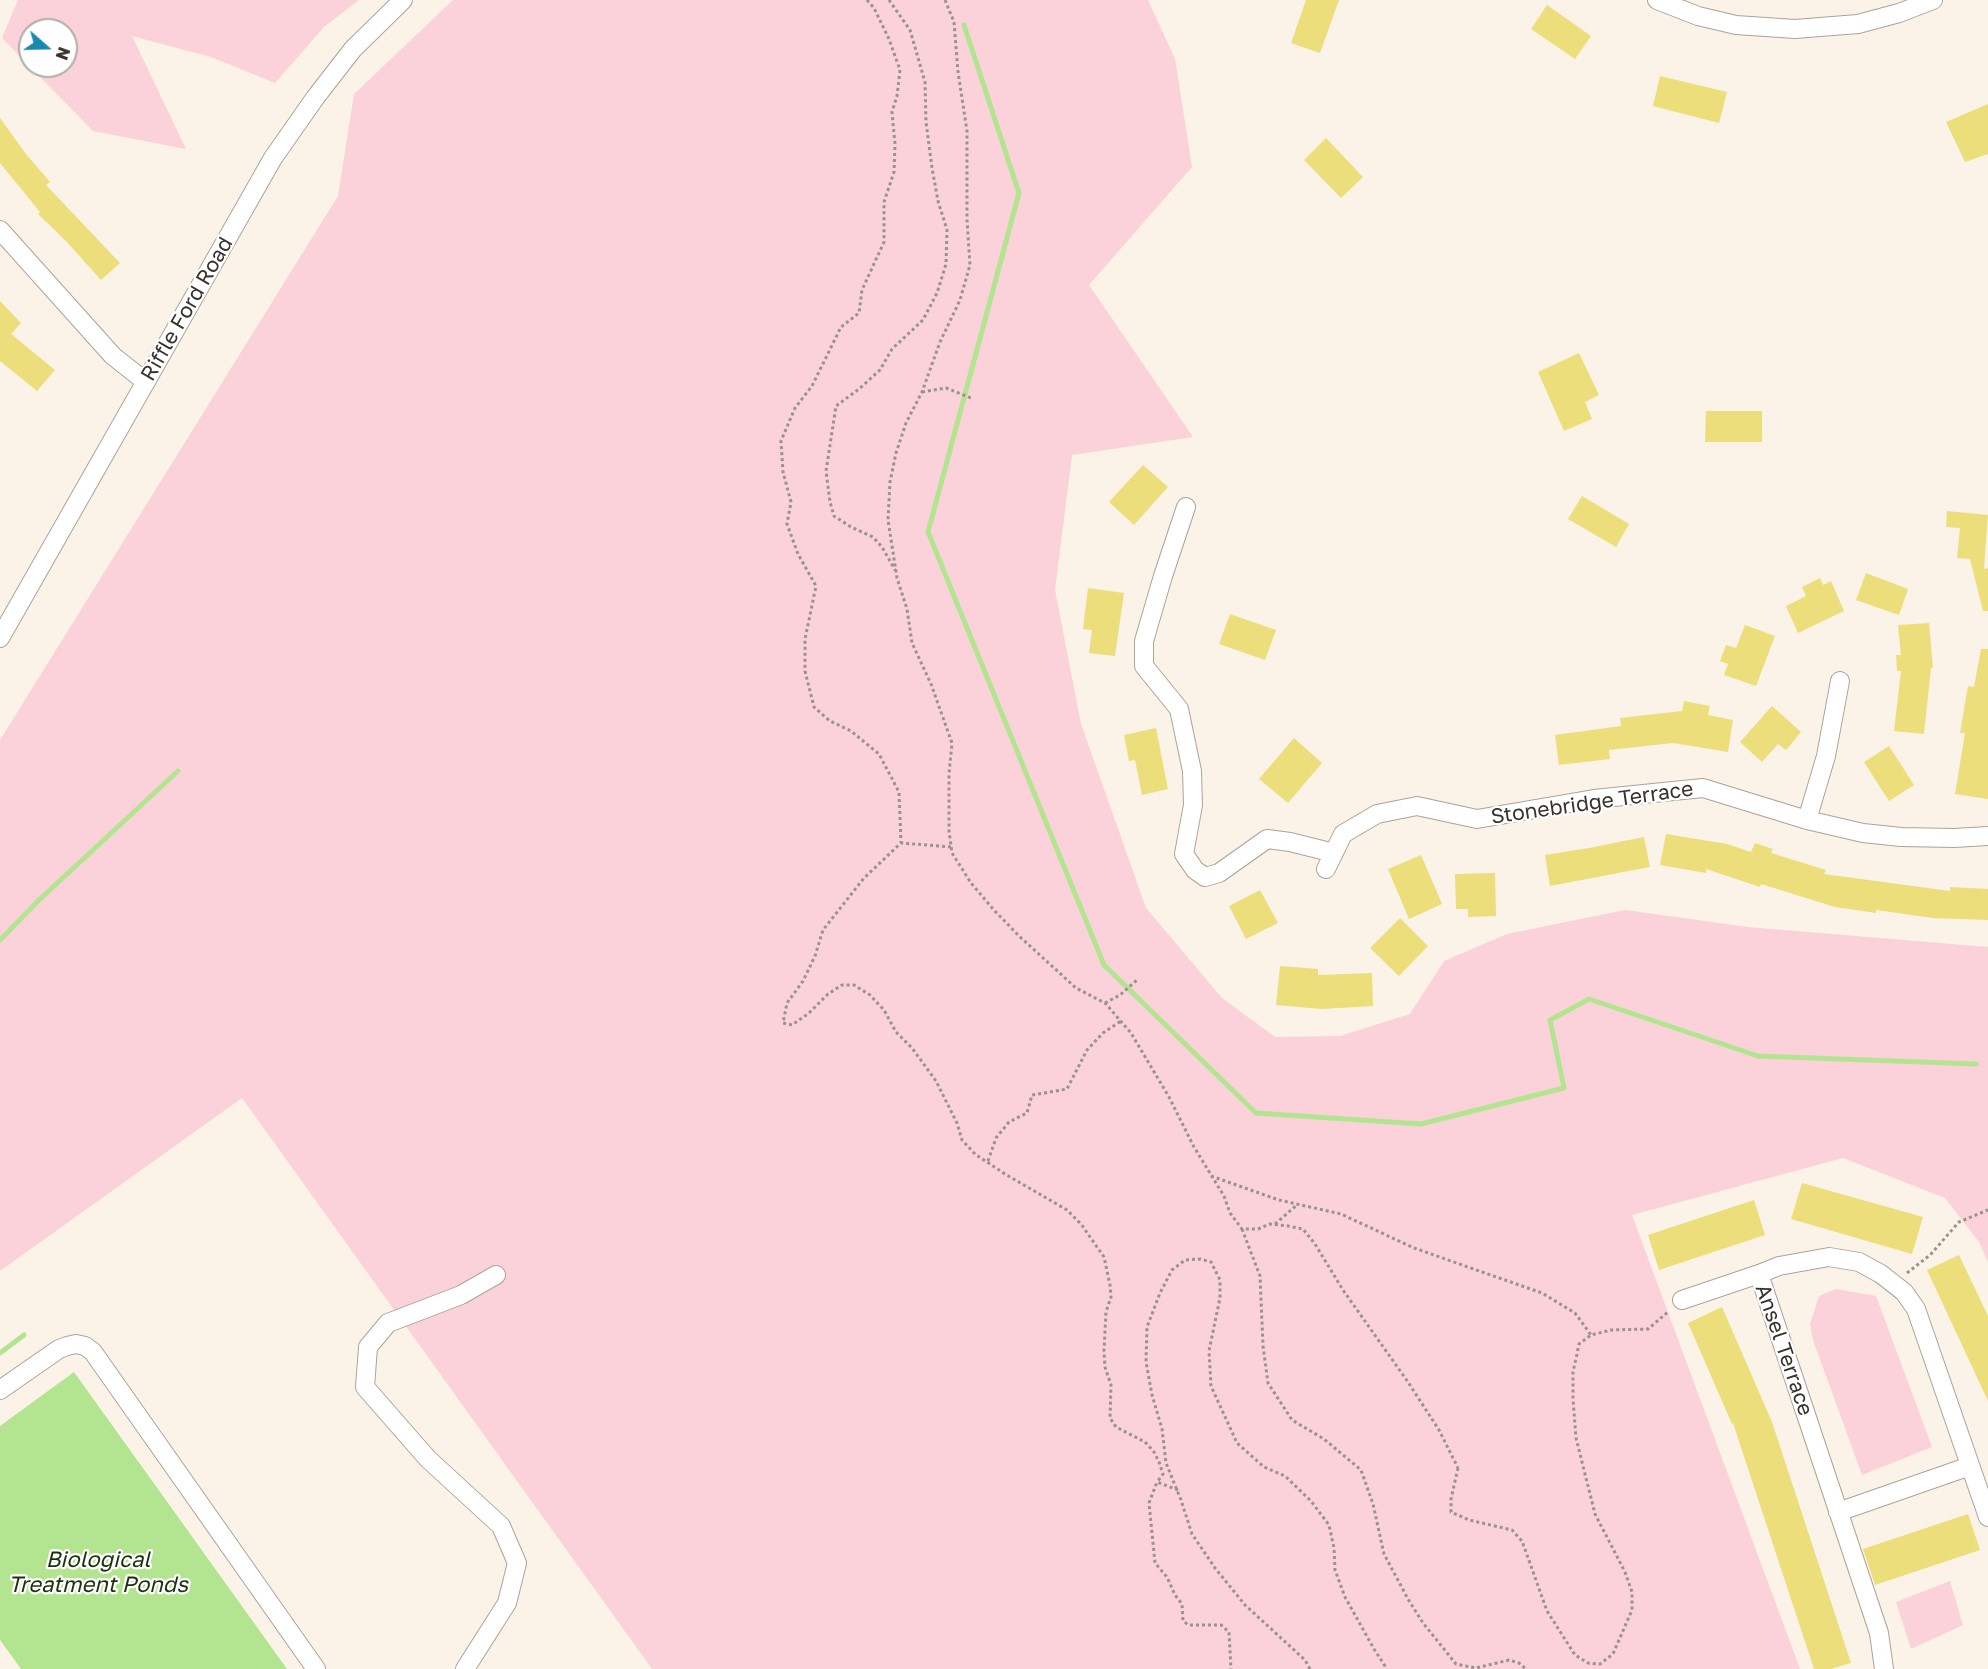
<!DOCTYPE html>
<html>
<head>
<meta charset="utf-8">
<style>
  body { margin:0 }
  #map { position:relative; width:1988px; height:1669px; overflow:hidden; background:#fbf2e8; font-family:"Golos Text",sans-serif }
  canvas { display:block }
  .north { position:absolute; left:18px; top:18px; width:60px; height:60px; box-sizing:border-box; background:#fff; border:2px solid #afadab; border-radius:50%; rotate:110deg; font-size:16px; font-weight:700; line-height:24px; text-align:center; color:#36322e }
  .north::after { content:''; display:block; margin:auto; width:21px; height:27px; background:#1a87ae; clip-path:polygon(50% 0,100% 100%,50% 72%,0 100%) }
</style>
</head>
<body>
<div id="map">
<canvas width="1988" height="1669"></canvas>
<div class="north">N</div>
</div>
<script>
const ctx = document.querySelector('canvas').getContext('2d');
ctx.lineJoin = 'round';
function paint(path, color) { ctx.fillStyle = color; ctx.fill(path, 'evenodd'); }
const poly = rows => new Path2D(rows.map(r => 'M' + r).join(''));
function trace(path, color, width, dash) { ctx.strokeStyle = color; ctx.lineWidth = width; ctx.lineCap = dash ? 'butt' : 'round'; ctx.setLineDash(dash || []); ctx.stroke(path); }
function label(font, color, halo, rows, align = 'center') {
  ctx.font = font + ' "Golos Text",sans-serif'; ctx.lineWidth = 4.5; ctx.setLineDash([]); ctx.textBaseline = 'middle'; ctx.strokeStyle = halo; ctx.fillStyle = color; for (const [text, x, y, turn = 0] of rows) {
    ctx.save(); ctx.translate(x, y); ctx.rotate((+turn || 0) * Math.PI / 180); ctx.textAlign = isNaN(turn) ? turn : align; if (halo) ctx.strokeText(text, 0, 0); ctx.fillText(text, 0, 0); ctx.restore();
  }
}
const green = poly([
  [18,0,359,0,324,27,275,83,211,57,132,36,186,149,93,131,2,38],
  [30,30,66,30,66,66,30,66],
  [453,0,1148,0,1175,59,1192,167,1089,285,1193,437,1072,455,1055,590,1081,724,1146,908,1222,998,1275,1037,1340,1036,1410,1014,1444,961,1507,934,1625,910,1748,927,1988,947,1988,1262,1979,1242,1945,1198,1843,1158,1632,1215,1800,1669,652,1669,242,1098,0,1271,0,740,338,196,354,94],
  [1836,1289,1876,1296,1932,1447,1862,1475,1813,1340,1810,1324,1819,1296],
  [1950,1581,1963,1625,1911,1649,1896,1602]
]);
const water = poly([
  [74,1372,287,1669,21,1669,0,1640,0,1426]
]);
const stream = poly([
  [964,25,1019,193,928,532,1104,965,1256,1113,1421,1124,1564,1088,1550,1020,1589,999,1758,1056,1976,1064],
  [0,940,39,900,178,771],
  [0,1353,24,1335]
]);
const building = poly([
  [1306,0,1339,0,1320,53,1291,43],
  [1547,5,1591,36,1575,59,1531,29],
  [1660,76,1727,92,1719,123,1653,106],
  [1988,104,1988,154,1965,162,1946,122],
  [0,118,26,154,50,182,46,185,120,263,101,280,66,241,38,214,40,212,0,163],
  [1326,138,1363,177,1341,198,1304,160],
  [0,301,21,323,11,334,55,370,37,391,0,361],
  [1579,353,1599,395,1585,402,1592,419,1564,431,1538,372],
  [1706,411,1762,411,1762,442,1705,442],
  [1143,465,1168,487,1134,525,1109,502],
  [1582,496,1629,524,1616,547,1568,519],
  [1947,511,1988,515,1984,569,1988,568,1988,611,1983,611,1970,559,1957,558,1960,528,1946,527],
  [1866,573,1908,589,1899,615,1856,600],
  [1820,578,1823,585,1831,581,1844,611,1798,633,1786,606,1806,596,1802,587],
  [1088,588,1124,593,1115,656,1089,653,1092,630,1083,629],
  [1230,614,1276,630,1265,660,1219,644],
  [1929,623,1933,668,1931,668,1924,734,1894,731,1901,671,1897,671,1896,655,1901,655,1898,625],
  [1745,625,1775,636,1756,686,1724,675,1728,664,1720,661,1726,645,1736,648],
  [1981,649,1988,649,1988,799,1955,794,1965,733,1960,733,1968,686,1974,687],
  [1684,701,1710,706,1708,715,1733,720,1728,752,1673,743,1609,750,1610,759,1559,765,1555,735,1621,726,1620,718,1682,711],
  [1772,706,1801,732,1786,750,1778,744,1762,762,1740,742],
  [1156,728,1168,789,1142,795,1135,760,1129,761,1124,735],
  [1294,738,1322,763,1288,803,1259,779],
  [1889,746,1914,785,1889,801,1864,762],
  [1666,834,1727,844,1751,852,1755,843,1773,849,1771,853,1826,870,1824,874,1950,891,1950,887,1988,889,1988,920,1933,918,1876,910,1876,913,1835,907,1761,884,1760,887,1706,869,1706,873,1660,865],
  [1644,837,1650,867,1550,886,1545,855,1589,848],
  [1421,855,1442,904,1409,919,1388,869],
  [1495,873,1496,916,1468,917,1468,909,1456,909,1455,874],
  [1260,890,1278,923,1246,939,1229,906],
  [1400,918,1428,946,1399,976,1370,948],
  [1280,966,1318,969,1318,975,1372,973,1373,1006,1321,1009,1276,1005],
  [1802,1183,1923,1217,1912,1254,1791,1219],
  [1754,1200,1765,1235,1659,1270,1648,1235],
  [1959,1255,1988,1316,1988,1401,1927,1270],
  [1722,1307,1772,1422,1851,1663,1831,1669,1814,1669,1733,1423,1732,1424,1688,1323],
  [1968,1514,1980,1550,1875,1585,1863,1549]
]);
const path = poly([
  [867,0,874,8,889,39,900,70,897,96,892,112,895,144,894,172,884,202,884,242,862,290,859,313,841,327,812,386,795,408,781,441,783,472,791,502,787,524,798,554,816,586,805,639,805,671,814,707,830,721,851,731,879,754,899,792,901,843],
  [889,0,910,30,925,82,926,122,932,168,938,201,947,230,946,264,937,293,923,320,892,349,880,370,859,389,836,406,826,471,830,502,834,516,851,527,873,537,882,547,895,570],
  [945,0,954,22,958,72,967,131,967,220,970,265,960,300,940,342,922,392,906,423,896,453,890,482,888,520,897,578,907,609,912,643,931,684,952,743,949,774,949,831,952,853,971,883,993,909,1019,936,1076,988,1105,1003,1131,1033,1169,1097,1194,1147,1224,1196,1230,1213,1242,1229,1258,1229,1270,1224,1288,1226,1303,1229,1315,1244,1343,1290,1408,1382,1439,1430,1458,1468],
  [922,392,946,388,971,398],
  [951,847,901,843,864,878,823,930,815,956,803,981,787,1003,783,1023,792,1025,809,1013,828,994,842,985,854,985,870,995,884,1010,896,1032,912,1048,936,1081,957,1123,962,1140,975,1154,1005,1174,1067,1210,1081,1224,1104,1257,1110,1285,1111,1297,1106,1312,1104,1351,1105,1367,1111,1385,1110,1418,1116,1427,1145,1442,1154,1452,1159,1462,1163,1474,1157,1482],
  [1105,1003,1120,995,1137,980],
  [988,1161,996,1138,1009,1122,1027,1113,1032,1095,1067,1089,1087,1050,1103,1033,1121,1021],
  [1211,1176,1279,1200,1341,1214,1414,1248,1542,1293,1575,1313,1591,1335],
  [1275,1224,1298,1204],
  [1242,1229,1260,1276,1263,1346,1268,1383,1292,1420,1324,1439,1361,1470,1373,1504,1384,1554,1408,1599,1423,1623,1456,1664,1476,1668,1509,1660,1519,1663,1526,1669],
  [1907,1273,1930,1255,1959,1222,1988,1210],
  [1458,1468,1451,1499,1451,1512,1469,1520,1512,1530,1522,1541,1547,1611,1575,1655,1588,1663,1600,1664,1613,1654,1632,1610,1632,1592,1625,1572,1595,1514,1576,1438,1573,1399,1573,1372,1577,1354,1579,1344,1591,1335,1611,1330,1648,1329,1669,1311],
  [1178,1490,1157,1482,1149,1503,1155,1563,1167,1577,1175,1595,1182,1604,1183,1621,1189,1625,1221,1625,1229,1632,1231,1669],
  [1310,1669,1305,1660,1245,1605,1215,1568,1192,1534,1181,1500,1166,1463,1162,1429,1152,1395,1146,1362,1147,1327,1160,1293,1172,1270,1185,1260,1200,1259,1211,1262,1220,1280,1220,1298,1209,1351,1211,1386,1237,1443,1264,1467,1285,1476,1311,1501,1329,1525,1334,1548,1335,1570,1345,1597,1374,1649,1387,1669]
]);
const minor = poly([
  [1657,0,1698,16,1736,25,1795,29,1858,24,1899,13,1933,0],
  [0,230,113,356,146,382],
  [1186,507,1163,576,1144,641,1144,666,1179,709,1192,771,1193,805,1184,854,1195,870,1205,877,1219,873,1267,839,1290,842,1334,853],
  [0,638,273,158,315,98,353,49,403,0],
  [1807,820,1826,756,1840,681],
  [1326,869,1343,834,1377,814,1417,806,1477,819,1594,799,1703,788,1807,820,1863,833,1901,837,1954,838,1988,836],
  [1682,1300,1759,1274],
  [0,1390,59,1349,67,1346,76,1344,85,1346,93,1352,316,1669],
  [1838,1512,1970,1466],
  [465,1669,507,1603,517,1563,501,1526,428,1459,365,1387,368,1347,388,1323,461,1295,496,1275],
  [1884,1669,1879,1633,1759,1274,1779,1266,1829,1257,1859,1262,1881,1274,1904,1292,1916,1309,1988,1517]
]);
const streetNames = [
  ["Riffle Ford Road",187,309,-60],
  ["Stonebridge Terrace",1592,803,-8],
  ["Ansel Terrace",1784,1350,71]
];
const waterNames = [
  ["Biological",98,1560],
  ["Treatment Ponds",98,1585]
];
paint(green, '#fbd2d9');
paint(water, '#b3e591');
trace(stream, '#b3e591', 5);
paint(building, '#ecdf7b');
trace(minor, '#aca39a', 20);
trace(path, '#99938c', 3, [3, 3]);
trace(minor, '#fff', 18);
label('21px', '#36322e', '#fff', streetNames);
label('italic 22px', '#1e310f', '#fff', waterNames);
</script>
</body>
</html>
